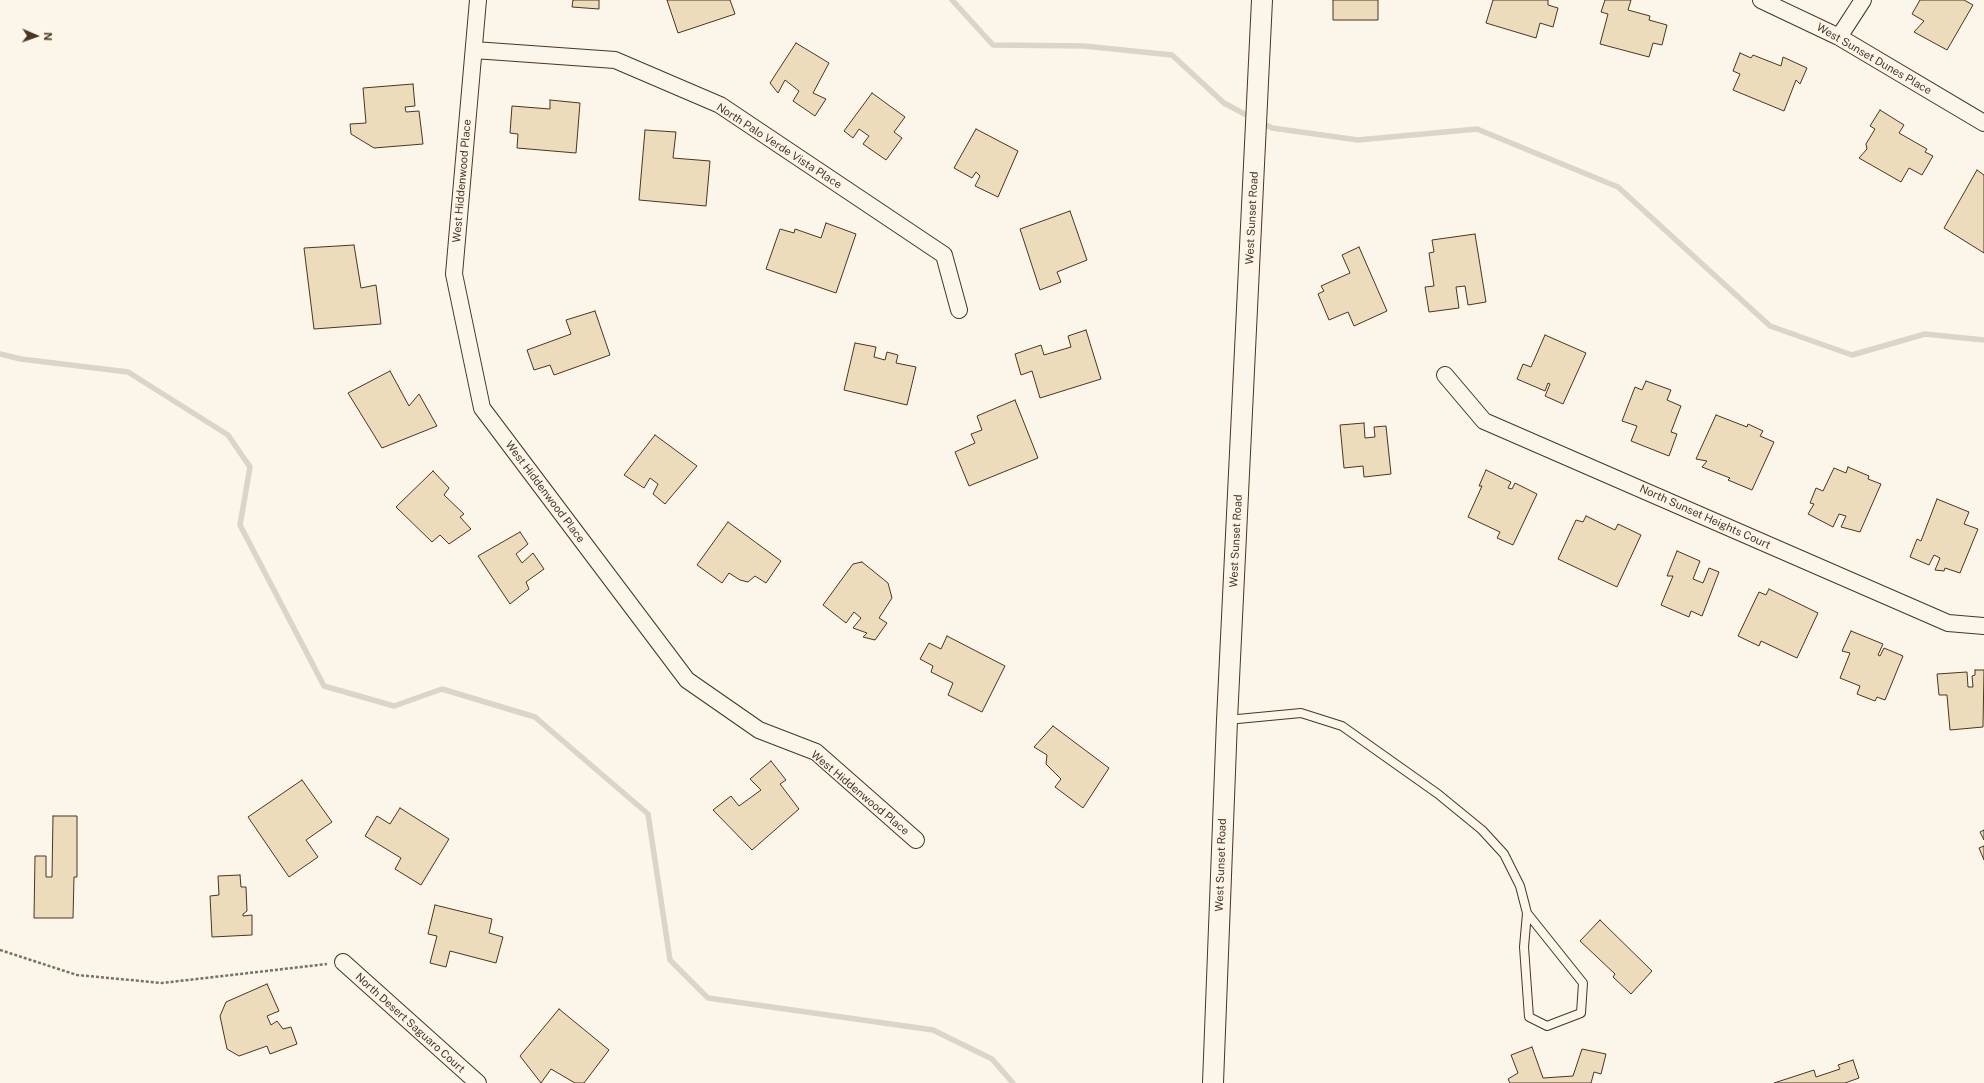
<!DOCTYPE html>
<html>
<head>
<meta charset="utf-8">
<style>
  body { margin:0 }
  #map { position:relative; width:1984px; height:1083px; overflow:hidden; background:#fbf6e9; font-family:"Public Sans",sans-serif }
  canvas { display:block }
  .north { position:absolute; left:16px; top:16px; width:40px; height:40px; -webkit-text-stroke:3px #fbf6e9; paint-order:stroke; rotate:92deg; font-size:11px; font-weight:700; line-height:16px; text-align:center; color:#4a3520 }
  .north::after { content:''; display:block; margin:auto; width:14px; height:18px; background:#4a3520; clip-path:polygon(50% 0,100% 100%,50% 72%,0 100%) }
</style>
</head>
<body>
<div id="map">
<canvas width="1984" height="1083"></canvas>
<div class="north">N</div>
</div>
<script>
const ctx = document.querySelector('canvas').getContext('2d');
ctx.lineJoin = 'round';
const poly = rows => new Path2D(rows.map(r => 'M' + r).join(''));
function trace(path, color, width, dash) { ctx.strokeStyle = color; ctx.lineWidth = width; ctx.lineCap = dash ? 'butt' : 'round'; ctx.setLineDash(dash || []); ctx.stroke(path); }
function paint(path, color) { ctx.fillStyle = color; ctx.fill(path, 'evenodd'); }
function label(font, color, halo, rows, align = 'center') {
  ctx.font = font + ' "Public Sans",sans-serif'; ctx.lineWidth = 3; ctx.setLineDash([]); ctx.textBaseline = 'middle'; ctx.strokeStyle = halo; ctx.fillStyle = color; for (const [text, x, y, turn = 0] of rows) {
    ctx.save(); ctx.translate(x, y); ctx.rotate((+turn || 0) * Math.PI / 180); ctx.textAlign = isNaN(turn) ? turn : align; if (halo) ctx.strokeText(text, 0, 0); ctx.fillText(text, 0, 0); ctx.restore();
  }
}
const stream = poly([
  [952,0,993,45,1084,46,1172,55,1224,103,1252,118],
  [1260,122,1272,128,1358,140,1477,129,1618,187,1770,326,1852,355,1925,334,1984,340],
  [0,354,21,359,128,372,228,435,250,467,240,525,324,686,394,706,442,689,535,717,648,814,670,960,708,998,933,1030,992,1059,1013,1083]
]);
const building = poly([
  [573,0,599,0,599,9,572,7,573,0],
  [667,0,730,0,735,14,678,33,667,0],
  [1333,0,1378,0,1378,20,1333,20,1333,0],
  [1493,0,1548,0,1548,5,1558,8,1553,27,1540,23,1536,38,1486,23,1493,0],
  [1605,0,1631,0,1628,10,1650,16,1649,20,1667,25,1662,45,1653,43,1649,57,1600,44,1608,14,1601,12,1605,0],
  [1920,0,1964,0,1973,5,1947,50,1914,32,1924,21,1912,14,1920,0],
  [796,43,829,63,813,93,826,99,815,116,793,101,799,91,785,80,778,93,770,83,796,43],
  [1740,53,1751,58,1753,55,1781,66,1783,57,1807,68,1800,84,1796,80,1784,111,1733,90,1740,74,1733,71,1740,53],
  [413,84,415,106,405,107,406,112,419,111,423,144,374,148,351,134,350,124,366,123,363,88,413,84],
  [872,93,905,117,894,132,902,138,886,160,863,144,869,136,859,129,853,138,844,131,872,93],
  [550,100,580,103,576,153,517,148,518,134,510,133,512,106,550,109,550,100],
  [1880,110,1904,125,1899,133,1927,149,1925,152,1933,156,1922,175,1909,168,1901,182,1859,158,1867,149,1866,144,1875,129,1870,126,1880,110],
  [976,129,1018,151,998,197,975,186,980,176,976,172,972,178,954,168,976,129],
  [645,130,676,132,673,158,710,161,706,206,639,200,645,130],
  [1977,170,1984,175,1984,253,1944,228,1977,170],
  [1070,211,1087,260,1057,272,1061,282,1040,290,1020,229,1070,211],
  [826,223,856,234,836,293,766,269,780,229,794,233,795,229,821,238,826,223],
  [1475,234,1486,302,1468,305,1465,286,1456,287,1459,308,1429,312,1425,287,1434,286,1429,253,1434,252,1432,240,1475,234],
  [354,245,361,288,376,285,381,324,314,329,304,248,354,245],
  [1359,247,1387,311,1354,326,1348,312,1329,320,1318,294,1324,291,1321,286,1350,273,1342,255,1359,247],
  [595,311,610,355,554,375,550,365,534,370,527,350,571,334,566,320,595,311],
  [1086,330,1101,379,1040,398,1032,371,1021,375,1015,354,1041,345,1044,355,1071,347,1068,336,1086,330],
  [1545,335,1586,353,1563,404,1545,396,1550,384,1548,383,1545,391,1517,379,1523,364,1531,367,1545,335],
  [855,343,876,347,874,357,885,360,887,352,898,355,896,363,916,367,907,405,844,390,855,343],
  [390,371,409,406,419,394,437,426,382,448,348,393,390,371],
  [1646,381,1671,390,1667,400,1681,406,1671,432,1677,434,1669,456,1631,441,1637,426,1622,421,1635,387,1642,390,1646,381],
  [1015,400,1038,458,969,486,955,452,975,443,971,434,982,430,977,416,1015,400],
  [1716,415,1747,427,1748,424,1763,431,1760,436,1774,442,1752,490,1728,480,1730,478,1702,467,1707,461,1696,459,1716,415],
  [1364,423,1365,438,1375,437,1374,427,1386,426,1391,474,1364,477,1363,466,1344,468,1340,425,1364,423],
  [655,435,697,466,665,504,653,494,658,484,650,478,644,488,624,475,655,435],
  [1848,467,1869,476,1868,479,1881,484,1860,532,1841,527,1846,516,1839,514,1833,527,1808,514,1814,504,1810,503,1816,488,1823,491,1834,468,1846,473,1848,467],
  [1486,470,1511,482,1508,488,1512,489,1515,483,1537,494,1513,545,1497,538,1500,532,1468,517,1482,486,1479,486,1486,470],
  [433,471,449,488,444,495,464,514,460,517,471,529,449,544,440,535,432,542,396,507,433,471],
  [1937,499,1969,512,1964,524,1978,529,1960,573,1945,568,1944,571,1935,570,1940,558,1934,555,1929,565,1910,557,1917,539,1921,541,1937,499],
  [1586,516,1615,530,1618,524,1641,535,1617,587,1558,559,1576,520,1583,522,1586,516],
  [728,522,781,561,766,583,755,576,748,582,740,580,729,573,722,583,697,565,728,522],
  [520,532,528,544,516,554,522,563,533,553,544,569,526,582,529,589,510,604,478,556,520,532],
  [1677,551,1700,561,1693,579,1703,583,1709,568,1719,572,1702,616,1691,611,1689,617,1661,605,1673,576,1667,576,1677,551],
  [862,562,888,583,892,598,879,618,887,623,875,640,863,637,867,633,853,628,861,618,854,612,846,623,823,605,853,564,862,562],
  [1769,589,1818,613,1797,658,1761,641,1759,646,1738,636,1759,592,1766,595,1769,589],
  [1851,631,1883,644,1878,655,1880,656,1884,648,1903,656,1885,700,1877,697,1875,701,1857,694,1860,686,1840,678,1850,653,1842,651,1851,631],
  [947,636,1005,666,982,712,948,695,953,683,931,672,933,666,920,659,929,643,941,649,947,636],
  [1975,670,1984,670,1983,727,1950,730,1947,695,1939,695,1937,674,1967,672,1968,687,1973,687,1972,676,1975,675,1975,670],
  [1053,726,1109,768,1083,808,1055,787,1061,779,1046,764,1047,755,1034,747,1053,726],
  [771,761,786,780,780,784,799,809,752,850,713,810,731,796,739,806,761,790,750,779,771,761],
  [302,780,332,822,306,840,318,857,289,877,248,817,302,780],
  [400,808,449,839,421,885,395,869,401,858,365,836,377,816,390,824,400,808],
  [53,816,77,816,77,877,74,877,73,918,34,918,35,856,46,856,46,877,52,877,53,816],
  [1984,830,1984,840,1980,832,1984,830],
  [1984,846,1984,860,1979,848,1984,846],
  [240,875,241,887,246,887,247,911,243,914,243,916,252,915,252,935,212,937,210,896,219,895,218,876,240,875],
  [435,905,492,919,489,933,503,937,496,963,450,951,446,967,430,963,437,936,428,934,435,905],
  [1600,920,1652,971,1631,994,1613,977,1615,974,1580,941,1600,920],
  [267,984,279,1011,267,1016,271,1025,277,1021,283,1029,291,1027,297,1044,270,1054,267,1046,239,1056,227,1049,220,1016,226,1002,267,984],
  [559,1009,609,1050,584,1083,575,1083,551,1069,541,1083,520,1056,559,1009],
  [1532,1047,1543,1078,1573,1076,1582,1049,1606,1054,1601,1074,1594,1072,1591,1083,1510,1083,1508,1079,1518,1073,1511,1055,1532,1047],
  [1853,1060,1859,1078,1845,1083,1774,1083,1814,1070,1816,1077,1840,1069,1838,1065,1853,1060]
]);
const path = poly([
  [0,950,77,975,162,983,327,964]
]);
const service = poly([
  [1227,720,1301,713,1342,726,1438,794,1482,830,1504,854,1520,886,1527,913,1524,947,1529,1017,1547,1026,1581,1013,1583,983,1527,913]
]);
const minor = poly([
  [478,0,454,274,482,408,687,680,759,730,816,752,916,840],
  [1761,0,1839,37,1984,123],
  [1839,37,1863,0],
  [474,50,615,60,720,105,944,255,959,310],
  [1445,375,1484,421,1948,623,1984,626],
  [343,962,478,1083]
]);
const tertiary = poly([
  [1213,1083,1227,720,1262,0]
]);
const streetNames = [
  ["West Sunset Dunes Place",1874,59,30],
  ["North Palo Verde Vista Place",779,146,33],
  ["West Hiddenwood Place",462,181,-85],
  ["West Sunset Road",1252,218,-87],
  ["West Hiddenwood Place",545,492,53],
  ["North Sunset Heights Court",1705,517,24],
  ["West Sunset Road",1236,541,-87],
  ["West Hiddenwood Place",860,793,40],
  ["West Sunset Road",1221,865,-88],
  ["North Desert Saguaro Court",410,1023,42]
];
trace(stream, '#dcd4c6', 5.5);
paint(building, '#ecdcbc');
trace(building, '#4a3520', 1);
trace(service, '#4a3520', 10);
trace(minor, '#4a3520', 18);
trace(tertiary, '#4a3520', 22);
trace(path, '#7f6f5c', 2.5, [3, 2]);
trace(service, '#fbf6e9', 8);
trace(minor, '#fbf6e9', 16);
trace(tertiary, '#fbf6e9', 20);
label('11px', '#4a3520', '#fbf6e9', streetNames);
</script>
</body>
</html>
